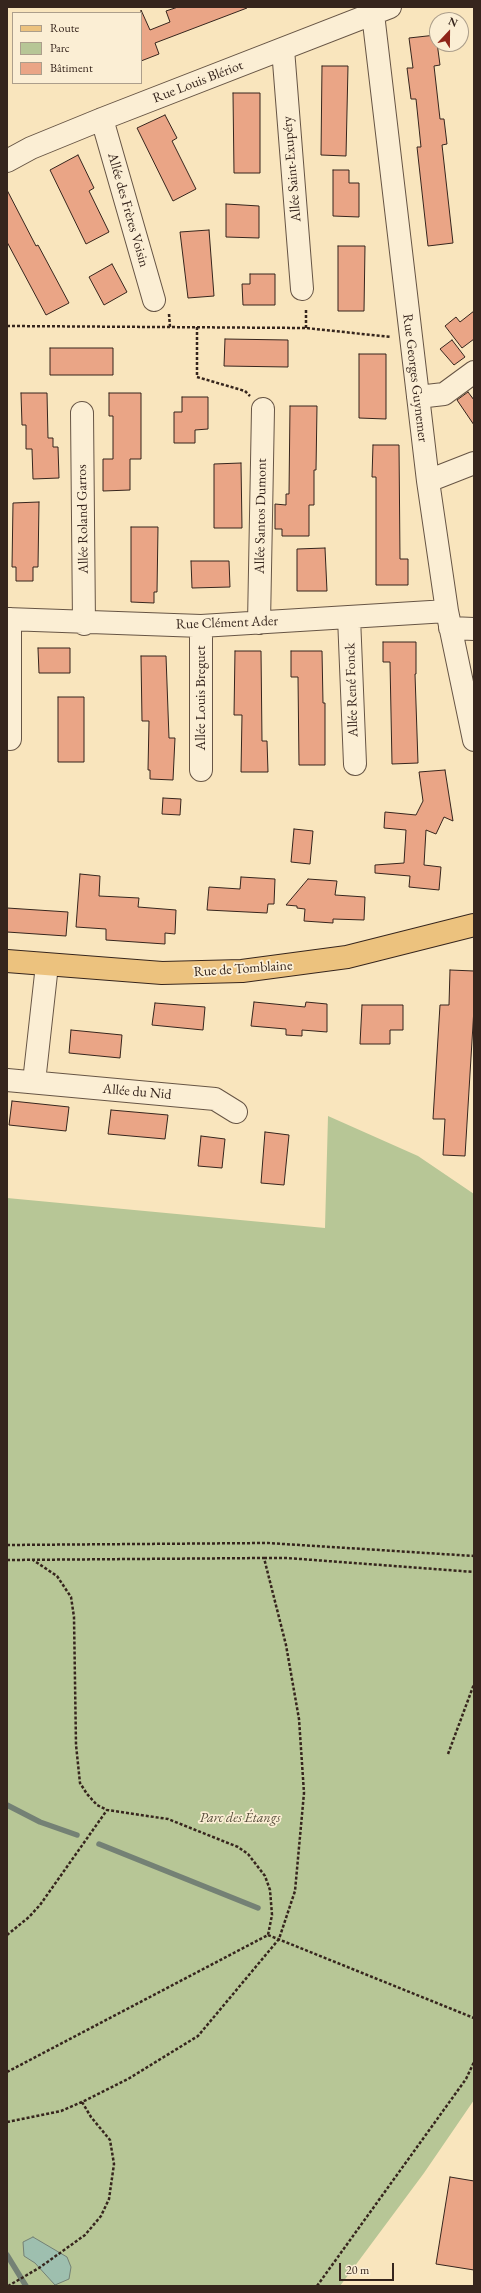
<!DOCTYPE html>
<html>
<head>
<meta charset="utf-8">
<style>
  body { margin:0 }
  #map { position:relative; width:481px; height:2293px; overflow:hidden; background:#f9e5bd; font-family:"EB Garamond",serif }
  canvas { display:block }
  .frame { position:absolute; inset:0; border:8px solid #36251d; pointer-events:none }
  .legend { position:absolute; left:12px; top:12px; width:130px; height:72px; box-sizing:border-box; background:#fbeed4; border:1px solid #ac9e8b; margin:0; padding:5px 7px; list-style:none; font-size:12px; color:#36251d }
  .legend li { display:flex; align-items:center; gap:8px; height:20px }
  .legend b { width:20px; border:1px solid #ac9e8b }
  .north { position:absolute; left:429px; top:12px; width:40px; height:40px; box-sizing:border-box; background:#fbeed4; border:1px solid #ac9e8b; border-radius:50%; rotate:22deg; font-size:11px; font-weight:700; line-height:16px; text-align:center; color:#36251d }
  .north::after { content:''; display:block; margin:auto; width:14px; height:18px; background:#8f2418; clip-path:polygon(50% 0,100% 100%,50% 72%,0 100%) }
  .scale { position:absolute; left:339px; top:2263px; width:55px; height:18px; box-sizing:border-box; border:2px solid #36251d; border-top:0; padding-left:5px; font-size:12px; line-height:14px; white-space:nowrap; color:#36251d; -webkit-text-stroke:3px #fbeed4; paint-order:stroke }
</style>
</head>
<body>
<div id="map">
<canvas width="481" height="2293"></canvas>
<div class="frame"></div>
<ul class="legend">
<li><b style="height:5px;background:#ecc27e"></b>Route</li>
<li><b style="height:11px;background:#b7c696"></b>Parc</li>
<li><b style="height:11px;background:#eaa586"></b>Bâtiment</li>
</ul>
<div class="north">N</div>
<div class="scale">20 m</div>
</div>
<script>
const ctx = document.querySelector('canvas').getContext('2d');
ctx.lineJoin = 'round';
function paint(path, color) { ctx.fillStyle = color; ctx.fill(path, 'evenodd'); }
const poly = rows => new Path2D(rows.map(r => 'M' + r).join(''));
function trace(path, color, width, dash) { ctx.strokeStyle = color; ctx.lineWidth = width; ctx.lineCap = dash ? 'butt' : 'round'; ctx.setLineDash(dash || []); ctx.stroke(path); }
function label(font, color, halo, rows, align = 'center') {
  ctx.font = font + ' "EB Garamond",serif'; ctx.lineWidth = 3.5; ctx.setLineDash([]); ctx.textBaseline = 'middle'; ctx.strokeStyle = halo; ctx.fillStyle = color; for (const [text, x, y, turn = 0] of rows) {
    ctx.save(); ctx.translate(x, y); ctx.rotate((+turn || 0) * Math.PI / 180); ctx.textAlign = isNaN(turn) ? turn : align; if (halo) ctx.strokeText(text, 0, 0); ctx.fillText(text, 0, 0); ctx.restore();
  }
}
const green = poly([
  [328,1116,418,1156,474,1194,474,2100,424,2173,340,2286,7,2286,7,1198,325,1228]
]);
const water = poly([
  [33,2237,67,2257,71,2267,69,2279,55,2285,35,2263,24,2256,23,2242,33,2237]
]);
const stream = poly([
  [7,1805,40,1822,77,1835],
  [99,1844,258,1908],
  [7,2255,26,2286]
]);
const building = poly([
  [178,7,246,7,247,8,155,43,159,54,141,61,141,10,150,30,170,22,166,11,178,7],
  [436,35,440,65,434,66,440,119,444,119,447,144,442,145,453,243,428,246,417,147,421,147,416,99,411,99,407,68,413,68,409,38,436,35],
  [322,66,348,66,346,156,321,155,322,66],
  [233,93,260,93,260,173,234,173,233,93],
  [165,115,177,138,172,141,196,189,173,201,137,128,165,115],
  [78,155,94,188,89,191,109,232,86,244,50,170,78,155],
  [333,170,349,170,349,183,359,183,359,217,333,216,333,170],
  [7,190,36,246,38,245,69,303,46,315,7,242,7,190],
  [226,204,259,206,259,238,226,237,226,204],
  [209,230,214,296,188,298,180,232,209,230],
  [338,246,365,246,364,311,338,311,338,246],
  [112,264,127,292,104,305,89,277,112,264],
  [250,274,275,274,275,305,243,305,242,284,250,284,250,274],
  [474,311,474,339,462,348,445,326,456,317,460,322,474,311],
  [225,339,288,340,288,367,224,366,225,339],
  [452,340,465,357,454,365,440,349,452,340],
  [50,348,113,348,113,375,50,375,50,348],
  [359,354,386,354,386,419,359,418,359,354],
  [468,392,474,400,474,425,457,400,468,392],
  [21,393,47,393,48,438,53,438,53,447,58,447,59,478,33,479,32,449,26,449,26,425,22,425,21,393],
  [109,393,141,393,141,459,130,459,130,490,103,491,103,459,113,459,113,416,109,416,109,393],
  [182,397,208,397,208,429,195,430,195,443,174,443,174,412,182,412,182,397],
  [290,406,317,406,316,470,314,470,314,505,309,505,309,536,282,536,282,529,275,529,275,504,286,505,286,494,289,494,290,406],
  [373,445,399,445,400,559,408,559,408,585,376,585,376,477,372,477,373,445],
  [241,463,242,528,214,528,214,464,241,463],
  [39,502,38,567,33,567,33,581,16,581,16,567,12,567,13,503,39,502],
  [131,527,158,527,157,592,154,592,154,603,131,602,131,527],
  [325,548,327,591,297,591,297,549,325,548],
  [191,561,229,561,230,587,192,588,191,561],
  [383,642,416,642,416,674,415,674,418,763,392,764,390,662,383,662,383,642],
  [38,648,70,648,70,673,39,673,38,648],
  [235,651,261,651,262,741,267,741,268,772,241,772,242,715,234,715,235,651],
  [291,651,322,651,323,703,325,703,325,765,299,765,298,677,291,677,291,651],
  [141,656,166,656,169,738,175,738,173,780,150,779,150,770,148,770,149,721,142,721,141,656],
  [58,697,84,697,84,762,58,762,58,697],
  [445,770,453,821,444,817,436,834,426,830,424,865,441,867,439,890,409,887,410,876,375,873,375,865,404,863,406,830,384,828,385,812,416,815,423,801,419,772,445,770],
  [163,798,181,799,180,815,162,814,163,798],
  [294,829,313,831,310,864,291,862,294,829],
  [80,874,100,876,99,896,139,898,138,907,176,910,175,934,165,933,165,944,106,940,106,929,76,927,80,874],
  [241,877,275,879,274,904,268,904,267,913,207,910,209,887,240,889,241,877],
  [308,879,337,881,335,895,365,897,364,920,333,919,333,923,304,921,305,909,297,908,297,906,286,905,308,879],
  [7,908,68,912,66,936,7,932,7,908],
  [450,970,474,971,474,1008,465,1156,443,1155,445,1119,433,1119,440,1005,449,1005,450,970],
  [254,1002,305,1007,306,1002,327,1004,327,1032,302,1030,302,1036,286,1035,286,1029,251,1026,254,1002],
  [155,1003,205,1007,203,1030,152,1025,155,1003],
  [362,1005,403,1005,403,1030,390,1030,390,1044,360,1044,362,1005],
  [71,1030,122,1035,120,1058,69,1053,71,1030],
  [12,1101,69,1107,66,1131,9,1125,12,1101],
  [111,1110,168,1115,165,1139,108,1134,111,1110],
  [265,1132,289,1135,284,1185,261,1183,265,1132],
  [201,1136,225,1139,222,1168,198,1166,201,1136],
  [450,2177,474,2181,474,2270,436,2264,450,2177]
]);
const path = poly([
  [169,314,170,327],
  [7,326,306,328,391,337],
  [197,327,197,377,245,391,250,396],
  [306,328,306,309],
  [7,1545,268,1543,474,1556],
  [264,1558,287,1558,474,1572],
  [7,1560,264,1558,286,1645,299,1719,304,1793,295,1891,279,1939,198,2036,128,2079,82,2102,61,2111,7,2122],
  [448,1754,474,1684],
  [7,1935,29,1917,40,1905,107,1810],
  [268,1935,474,2018],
  [7,2072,268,1935,272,1915,270,1890,265,1876,248,1854,238,1847,168,1819,107,1810,97,1805,87,1794,80,1783,76,1745,74,1617,71,1597,57,1576,33,1560],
  [8,2286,39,2268,85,2235,101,2216,109,2199,114,2164,110,2140,91,2117,82,2102],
  [317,2286,466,2079,474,2062]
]);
const minor = poly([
  [373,14,428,481,447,611,474,740],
  [283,49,302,289],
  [102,119,154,300],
  [7,161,31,148,102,119,390,7],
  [418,397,444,394,474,372],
  [82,413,84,624],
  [428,481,474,463],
  [349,617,355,764],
  [7,619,201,626,447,611],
  [259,623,263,409],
  [450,628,474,629],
  [10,739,10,619],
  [201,770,201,626],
  [7,1080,215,1099,236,1112],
  [34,1082,47,965]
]);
const major = poly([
  [7,961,162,973,242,971,347,957,474,925]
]);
const streetNames = [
  ["Rue Louis Blériot",198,82,-21],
  ["Allée Saint-Exupéry",292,169,-95],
  ["Allée des Frères Voisin",128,210,74],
  ["Rue Georges Guynemer",415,378,83],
  ["Allée Santos Dumont",261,516,-89],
  ["Allée Roland Garros",83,519,-91],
  ["Rue Clément Ader",227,623,-2],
  ["Allée René Fonck",352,690,-92],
  ["Allée Louis Breguet",201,698,-90],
  ["Rue de Tomblaine",243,969,-4],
  ["Allée du Nid",137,1092,5]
];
const parkNames = [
  ["Parc des Étangs",240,1818]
];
paint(green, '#b7c696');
paint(water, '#9ebfaf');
trace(water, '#748175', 1);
trace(stream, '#748175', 5.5);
paint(building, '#eaa586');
trace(building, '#36251d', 1);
trace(minor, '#675545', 24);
trace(major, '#36251d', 24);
trace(path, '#36251d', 2.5, [3, 2]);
trace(minor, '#fbeed4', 22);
trace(major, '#ecc27e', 22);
label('14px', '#36251d', '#fbeed4', streetNames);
label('italic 14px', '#564d3b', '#fbeed4', parkNames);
</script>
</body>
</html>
